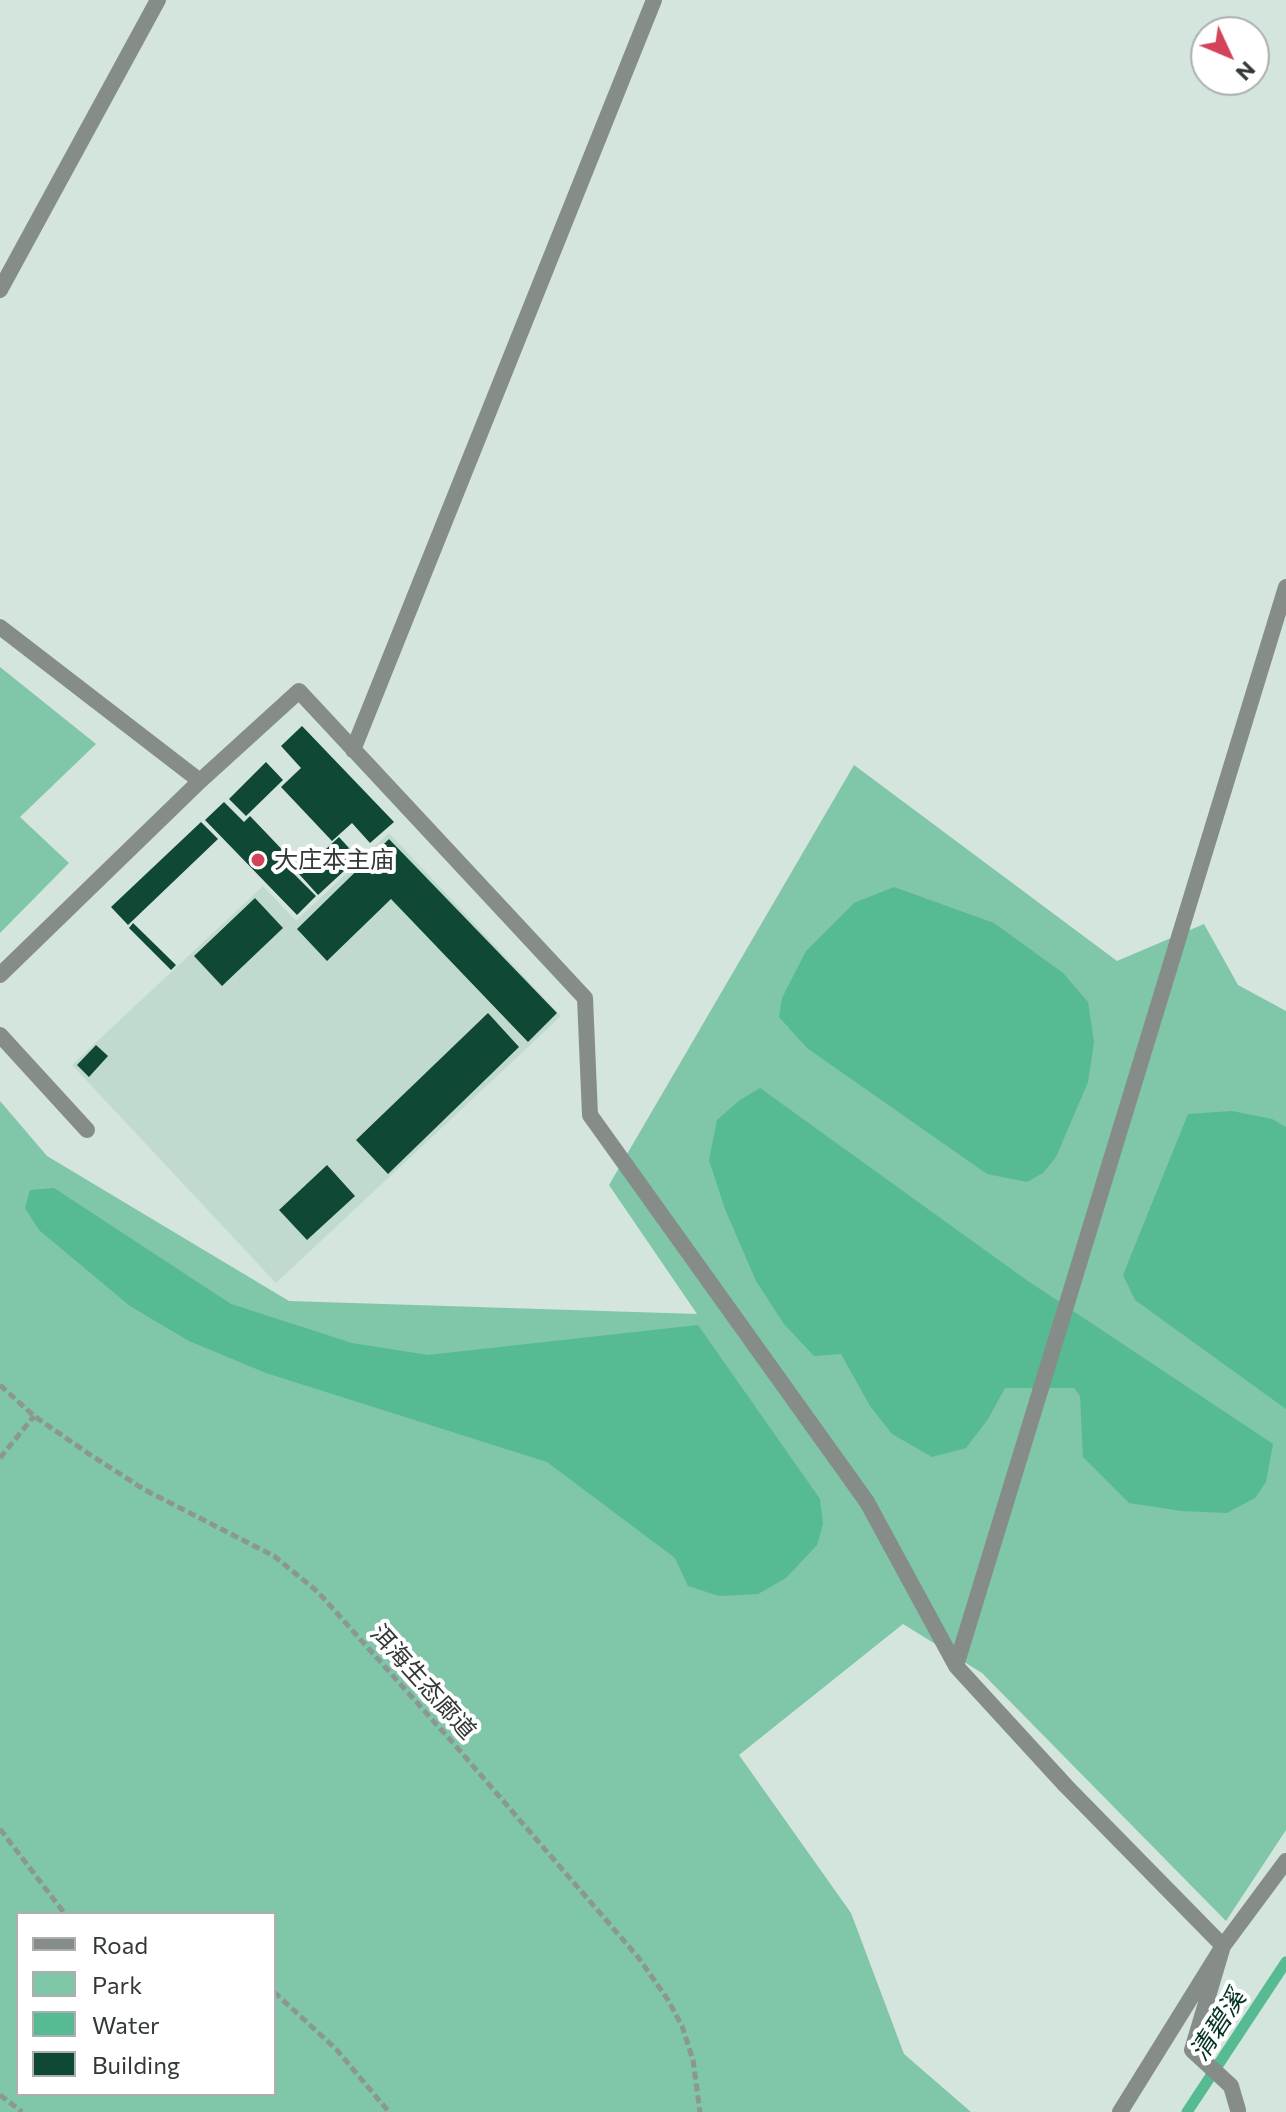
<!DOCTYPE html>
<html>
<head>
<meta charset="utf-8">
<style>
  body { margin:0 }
  #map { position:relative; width:1286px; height:2112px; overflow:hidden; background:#d3e5dc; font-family:Commissioner,sans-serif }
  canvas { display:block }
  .legend { position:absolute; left:16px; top:1912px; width:260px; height:184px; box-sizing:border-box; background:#fff; border:2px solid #adafae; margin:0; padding:10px 14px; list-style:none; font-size:24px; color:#323835 }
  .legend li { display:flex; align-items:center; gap:16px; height:40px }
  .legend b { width:40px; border:2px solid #adafae }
  .north { position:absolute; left:1190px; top:16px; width:80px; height:80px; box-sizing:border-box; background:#fff; border:2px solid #adafae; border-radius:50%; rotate:134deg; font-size:22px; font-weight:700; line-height:32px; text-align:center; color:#323835 }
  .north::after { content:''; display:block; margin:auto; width:28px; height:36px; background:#d3435a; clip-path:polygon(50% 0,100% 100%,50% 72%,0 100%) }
</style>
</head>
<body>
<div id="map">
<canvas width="1286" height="2112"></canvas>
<ul class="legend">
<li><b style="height:10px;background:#868d89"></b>Road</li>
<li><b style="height:22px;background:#80c6a8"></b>Park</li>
<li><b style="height:22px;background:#56ba93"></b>Water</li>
<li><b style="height:22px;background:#0f4834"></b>Building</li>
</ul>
<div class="north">N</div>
</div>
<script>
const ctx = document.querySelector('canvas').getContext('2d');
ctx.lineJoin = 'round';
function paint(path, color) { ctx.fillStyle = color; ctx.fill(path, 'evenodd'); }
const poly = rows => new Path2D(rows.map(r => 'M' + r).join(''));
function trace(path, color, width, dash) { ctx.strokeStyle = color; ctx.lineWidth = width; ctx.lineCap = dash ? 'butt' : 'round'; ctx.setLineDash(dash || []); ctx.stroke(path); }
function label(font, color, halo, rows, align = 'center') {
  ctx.font = font + ' Commissioner,"Noto Sans SC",sans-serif'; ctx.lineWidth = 8; ctx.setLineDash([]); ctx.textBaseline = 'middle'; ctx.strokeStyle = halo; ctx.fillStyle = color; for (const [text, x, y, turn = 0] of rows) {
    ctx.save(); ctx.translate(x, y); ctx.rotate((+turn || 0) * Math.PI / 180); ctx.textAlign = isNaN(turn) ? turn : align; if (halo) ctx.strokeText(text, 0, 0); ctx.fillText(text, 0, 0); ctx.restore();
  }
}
const built = poly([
  [389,833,561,1016,276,1283,72,1065,263,886,296,921]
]);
const green = poly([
  [0,667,96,744,20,817,69,863,0,933],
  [854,765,1117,961,1204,924,1238,985,1286,1011,1286,1830,1226,1921,982,1673,903,1624,739,1755,851,1913,904,2054,971,2112,0,2112,0,1101,47,1156,289,1301,697,1314,609,1185],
  [18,1914,274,1914,274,2094,18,2094]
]);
const water = poly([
  [894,887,994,923,1063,973,1088,1002,1094,1042,1088,1082,1056,1157,1043,1173,1027,1182,987,1174,807,1048,779,1017,782,998,806,951,854,903],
  [760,1088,1025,1279,1273,1444,1266,1482,1255,1498,1227,1513,1182,1511,1129,1503,1083,1457,1080,1396,1074,1388,1005,1388,988,1419,966,1448,932,1457,892,1434,870,1406,841,1354,814,1356,784,1324,756,1281,725,1209,709,1160,717,1120,740,1100],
  [1232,1111,1272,1119,1286,1127,1286,1409,1135,1300,1123,1275,1188,1114],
  [54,1188,231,1304,352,1343,428,1355,698,1325,820,1499,823,1524,817,1545,786,1578,758,1594,719,1596,688,1586,675,1558,547,1462,266,1373,189,1341,130,1306,39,1230,25,1208,30,1190]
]);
const stream = poly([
  [1187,2112,1286,1962]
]);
const building = poly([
  [302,726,394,822,370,843,352,823,332,841,281,787,301,768,281,746],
  [266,762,283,780,246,816,229,799],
  [224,802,244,822,250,816,293,861,287,867,316,896,297,915,205,820],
  [201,822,218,839,128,925,111,907],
  [339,837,358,858,318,895,299,874],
  [389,839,557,1013,528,1042,391,899,327,961,297,929],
  [255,898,283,928,222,986,194,956],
  [133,923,176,965,171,970,129,928],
  [488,1013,519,1047,388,1174,356,1140],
  [96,1045,108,1056,89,1077,77,1065],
  [327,1165,355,1196,307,1240,279,1210]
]);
const path = poly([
  [0,1385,34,1416,92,1456,145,1490,274,1556,318,1592,454,1744,638,1957,668,2000,682,2026,693,2060,700,2112],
  [0,1458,34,1416],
  [0,1829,65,1914],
  [274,1992,336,2049,389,2112],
  [0,2095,22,2112]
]);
const street = poly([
  [0,290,158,0],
  [0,627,200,781,299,691,585,998,590,1115,867,1502,956,1666,1066,1786,1223,1946,1192,2050,1231,2086,1238,2110],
  [353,750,654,0],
  [0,975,200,781],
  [0,1035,87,1130],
  [956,1666,1286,587],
  [1120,2112,1223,1946,1286,1861]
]);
const markers = [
  [258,860,8,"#d3435a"]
];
const poiNames = [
  ["大庄本主庙",274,860]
];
const streetNames = [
  ["洱海生态廊道",423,1682,48]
];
const waterNames = [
  ["清碧溪",1218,2025,-57]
];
paint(built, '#c1dace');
paint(green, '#80c6a8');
paint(water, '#56ba93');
trace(stream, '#56ba93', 11);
paint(building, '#0f4834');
trace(path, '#8b9791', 5, [8, 4]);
trace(street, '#868d89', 16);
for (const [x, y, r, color] of markers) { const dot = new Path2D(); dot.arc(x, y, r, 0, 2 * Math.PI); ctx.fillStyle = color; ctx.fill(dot); trace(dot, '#fff', 3); }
label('24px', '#323835', '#fff', poiNames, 'left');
label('24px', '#323835', '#fff', streetNames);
label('italic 26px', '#043323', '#fff', waterNames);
</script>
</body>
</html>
